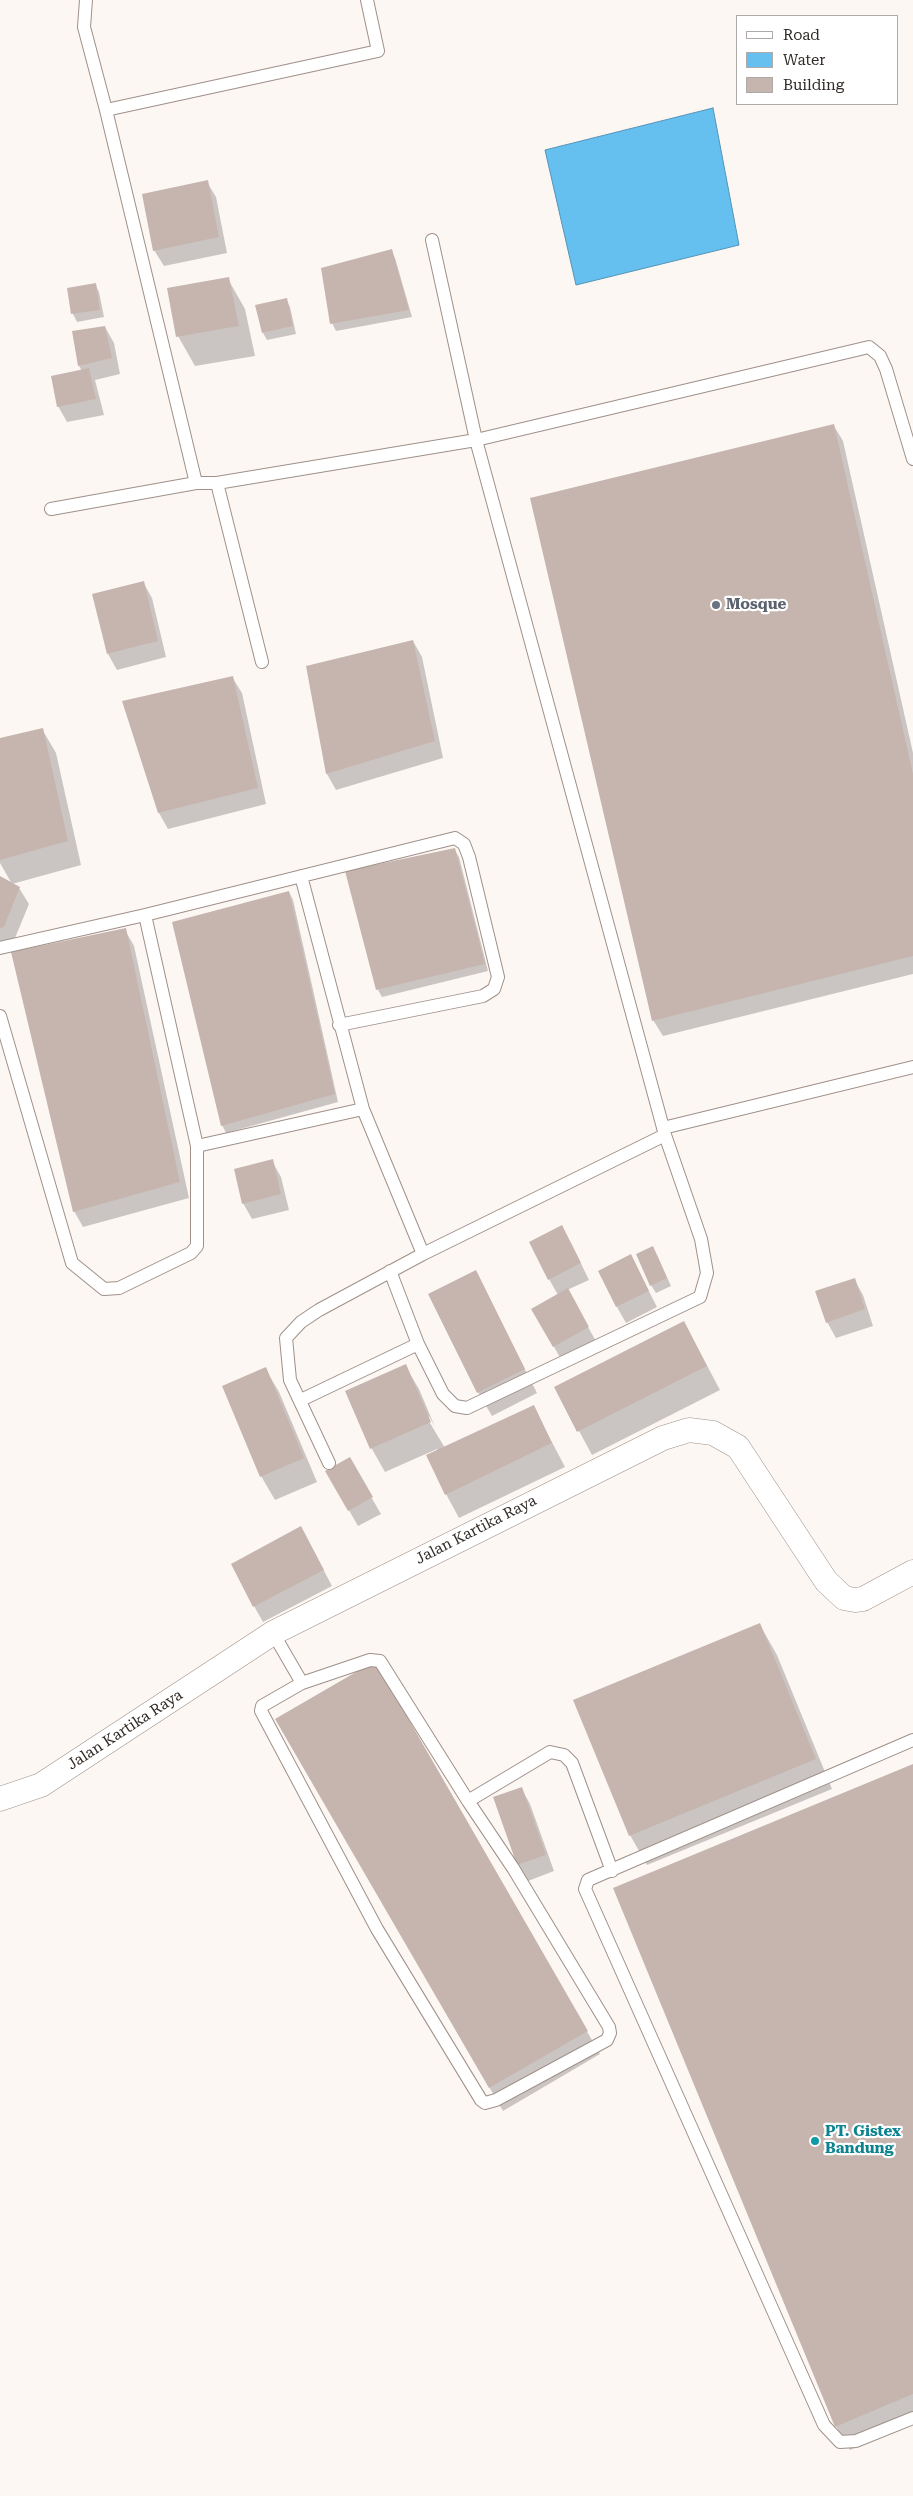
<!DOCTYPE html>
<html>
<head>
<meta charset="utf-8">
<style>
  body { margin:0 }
  #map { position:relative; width:913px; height:2496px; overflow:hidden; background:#fdf7f3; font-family:"Roboto Serif",serif }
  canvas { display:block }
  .legend { position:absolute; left:736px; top:15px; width:162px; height:90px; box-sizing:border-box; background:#fff; border:1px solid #adaaa9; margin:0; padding:6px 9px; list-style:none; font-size:15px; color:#312b28 }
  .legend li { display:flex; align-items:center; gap:10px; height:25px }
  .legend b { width:25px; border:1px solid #adaaa9 }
</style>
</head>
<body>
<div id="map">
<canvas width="913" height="2496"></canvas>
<ul class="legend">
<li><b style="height:6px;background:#fff"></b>Road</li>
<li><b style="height:14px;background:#65c0f0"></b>Water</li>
<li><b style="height:14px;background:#c5b5ae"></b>Building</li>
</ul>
</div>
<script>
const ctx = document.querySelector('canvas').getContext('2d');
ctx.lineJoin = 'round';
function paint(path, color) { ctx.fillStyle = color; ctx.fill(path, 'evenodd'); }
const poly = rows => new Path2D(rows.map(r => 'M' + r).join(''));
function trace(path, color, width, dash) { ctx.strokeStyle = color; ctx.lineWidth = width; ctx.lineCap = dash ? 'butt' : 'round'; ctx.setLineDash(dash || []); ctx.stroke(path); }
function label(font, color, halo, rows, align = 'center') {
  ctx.font = font + ' "Roboto Serif",serif'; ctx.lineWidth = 4.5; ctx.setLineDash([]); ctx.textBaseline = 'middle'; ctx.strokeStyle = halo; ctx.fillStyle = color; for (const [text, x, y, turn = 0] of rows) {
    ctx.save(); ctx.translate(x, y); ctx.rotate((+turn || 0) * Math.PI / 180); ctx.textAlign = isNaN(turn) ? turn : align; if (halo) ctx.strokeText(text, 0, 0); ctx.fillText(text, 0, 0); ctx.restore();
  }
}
const water = poly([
  [713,108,739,245,576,285,545,150,713,108]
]);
const shadow = poly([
  [207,182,216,197,227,253,164,266,154,250],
  [391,251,395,258,412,317,336,331,332,323],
  [228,279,245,309,255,356,195,366,178,336],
  [95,284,99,292,104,317,77,322,73,314,68,289],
  [286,299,290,307,296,334,267,340,263,333],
  [105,327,114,343,120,374,95,380,104,415,67,422,58,406,82,371,79,366],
  [834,426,843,441,913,753,913,974,663,1036,653,1020],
  [143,582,152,598,166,657,117,670,108,654],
  [413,641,422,657,443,758,336,790,327,774,307,667],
  [232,677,242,693,266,804,168,829,159,813,124,702],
  [42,729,56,753,81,865,12,884,0,863,0,739],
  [454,849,459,857,488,971,382,997,378,990],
  [0,878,19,888,29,904,13,943,0,945],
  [289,892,293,900,338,1102,226,1133,222,1125],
  [125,930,134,946,189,1198,83,1227,74,1211],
  [272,1161,281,1177,289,1210,252,1219,243,1203],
  [571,1243,589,1280,567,1290,597,1343,563,1363,533,1309,558,1295,549,1279],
  [657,1255,671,1286,656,1293,651,1285],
  [631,1256,657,1307,626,1323,617,1307],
  [475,1272,537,1393,492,1416,478,1392],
  [854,1279,863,1295,873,1326,836,1338,827,1322],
  [684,1322,720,1390,592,1455,556,1388],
  [405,1366,419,1389,435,1427,429,1416,427,1418,445,1448,533,1406,565,1467,459,1518,446,1494,437,1449,385,1472,372,1449,347,1392],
  [265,1368,279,1392,317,1482,275,1500,261,1476,223,1386],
  [349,1459,381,1514,358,1526,327,1472],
  [310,1544,332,1586,263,1622,254,1606],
  [760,1625,777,1655,832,1789,647,1865,630,1835],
  [374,1663,600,2054,503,2111,277,1719],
  [913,1765,913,2423,850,2450,836,2426],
  [521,1788,530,1804,554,1871,528,1881,518,1865,494,1798]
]);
const building = poly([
  [208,180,219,237,153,251,142,194],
  [392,249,409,310,330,324,321,268],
  [229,277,239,326,176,337,167,288],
  [96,283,100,310,71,314,67,288],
  [287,298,293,326,262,333,255,305],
  [105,326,112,358,78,366,72,331],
  [89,368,96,399,57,407,51,376],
  [834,424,913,774,913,956,652,1021,530,498],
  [144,581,158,641,107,654,92,594],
  [413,640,435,741,326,774,306,666],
  [233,676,258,788,158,813,122,701],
  [43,728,68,841,0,860,0,738],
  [455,848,485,964,376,990,345,871],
  [0,876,20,887,4,927,0,928],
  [289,891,335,1094,221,1126,172,922],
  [126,928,180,1182,73,1212,11,952],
  [273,1159,281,1194,242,1204,234,1169],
  [562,1225,581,1263,548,1280,529,1242],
  [653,1246,667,1278,650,1286,636,1254],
  [631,1254,649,1291,616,1307,598,1271],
  [476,1270,525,1369,477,1393,428,1294],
  [855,1278,865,1309,826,1323,815,1291],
  [568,1288,589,1327,553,1347,531,1309],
  [684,1321,707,1366,577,1432,554,1387],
  [406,1364,431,1422,370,1449,345,1391],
  [266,1367,304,1458,260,1477,222,1386],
  [534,1405,552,1443,445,1495,426,1455],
  [350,1457,373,1497,348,1511,325,1471],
  [301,1526,324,1570,253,1607,231,1564],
  [760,1623,816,1759,629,1836,573,1700],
  [375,1661,588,2031,489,2088,275,1719],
  [913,1764,913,2394,835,2427,613,1888],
  [522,1787,546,1855,517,1865,493,1797]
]);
const service = poly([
  [86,0,84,27,106,110,196,483],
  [106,110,378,51,367,0],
  [217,483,262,662],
  [51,509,196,483,217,483,476,440,432,240],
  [301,876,363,1109,423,1254],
  [145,915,197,1146,363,1109],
  [0,948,145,915,455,838,464,844,469,857,498,977,494,989,483,996,339,1025],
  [0,1016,72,1263,104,1289,119,1288,191,1253,197,1246,197,1146],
  [663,1128,913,1067],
  [390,1271,418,1344,443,1394,455,1406,467,1408,700,1297,707,1273,701,1239,665,1135],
  [301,1400,418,1344],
  [329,1463,290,1380,286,1338,301,1322,319,1310,423,1254,665,1135,476,440,869,347,880,356,886,369,913,459],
  [273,1633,302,1683,370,1660,380,1661,468,1801,550,1752,564,1755,572,1763,612,1871],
  [302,1683,262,1706,261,1711,377,1929,481,2100,485,2103,496,2100,607,2040,610,2033,609,2027,513,1868,468,1801],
  [913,1740,588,1880,585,1889,824,2425,840,2442,856,2441,913,2418]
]);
const minor = poly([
  [0,1799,41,1785,273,1633,663,1438,689,1430,713,1433,738,1447,826,1581,844,1598,855,1600,863,1599,913,1572]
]);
const markers = [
  [716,605,5,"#6b7280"],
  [815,2141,5,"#0f9aa8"]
];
const worshipNames = [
  ["Mosque",726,605]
];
const streetNames = [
  ["Jalan Kartika Raya",476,1530,-27],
  ["Jalan Kartika Raya",125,1730,-33]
];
const cultureNames = [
  ["PT. Gistex",825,2132],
  ["Bandung",825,2149]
];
paint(water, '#65c0f0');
trace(water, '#5593b4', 1);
paint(shadow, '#0003');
paint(building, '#c5b5ae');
trace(service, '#9f9089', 14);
trace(minor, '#9f9089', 25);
trace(service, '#fff', 12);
trace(minor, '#fff', 24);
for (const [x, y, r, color] of markers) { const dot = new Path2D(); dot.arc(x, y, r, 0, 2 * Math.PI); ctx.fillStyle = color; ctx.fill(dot); trace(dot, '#fff', 2); }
label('bold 15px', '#5b616d', '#fff', worshipNames, 'left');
label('15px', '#312b28', '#fff', streetNames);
label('bold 15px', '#0d838f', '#fff', cultureNames, 'left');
</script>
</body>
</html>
